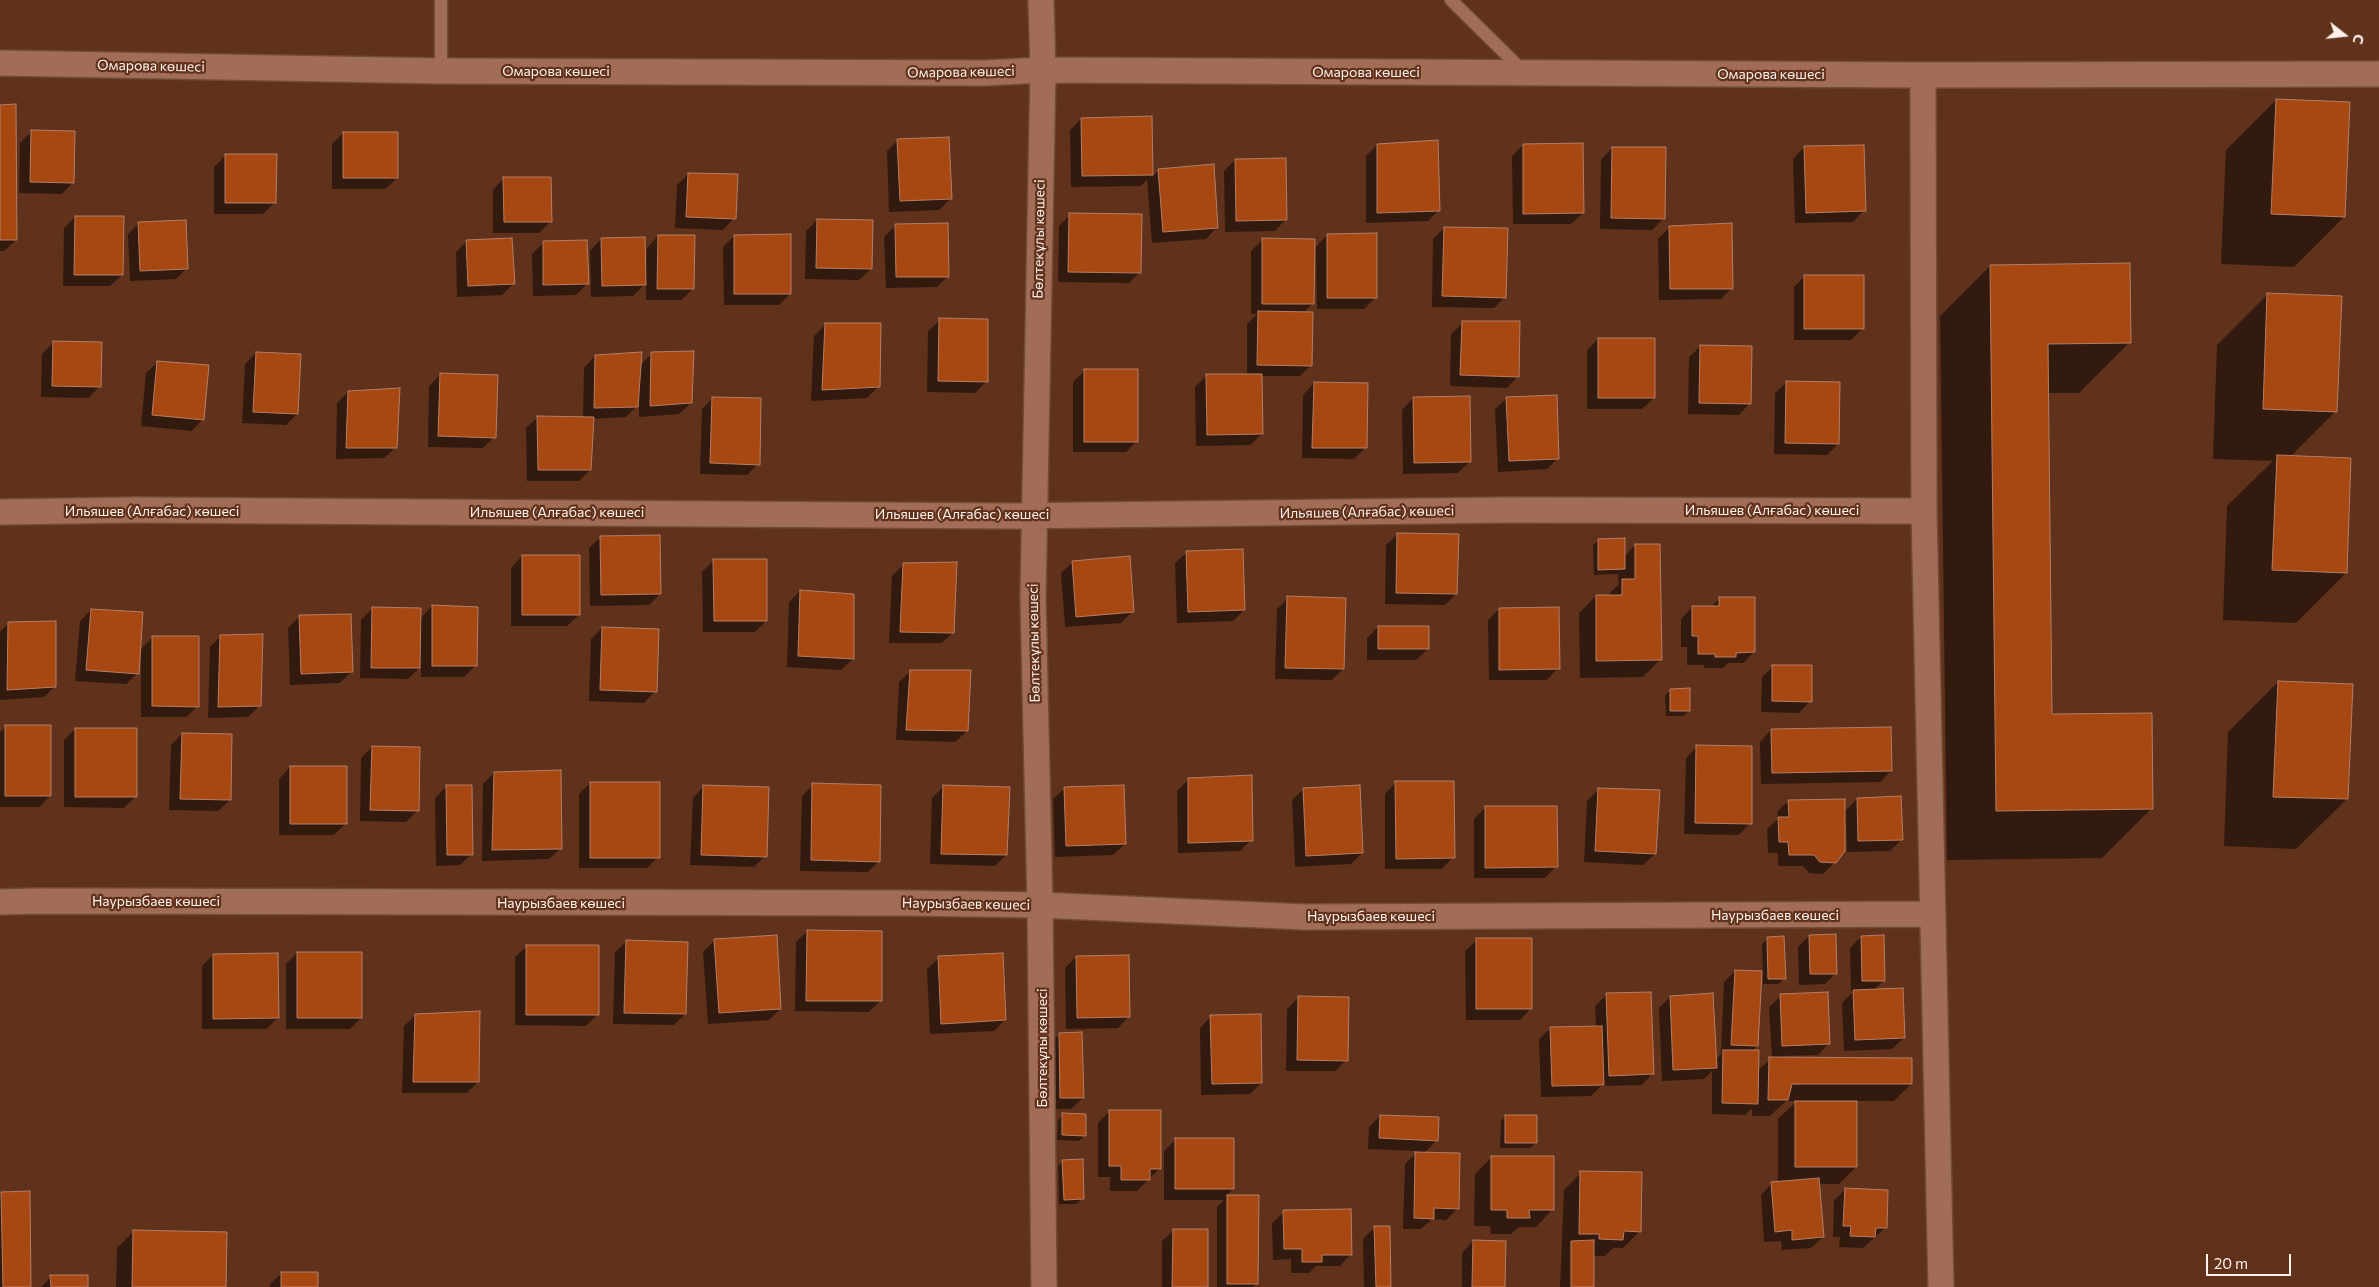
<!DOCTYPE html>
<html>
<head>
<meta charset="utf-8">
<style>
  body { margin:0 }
  #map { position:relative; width:2379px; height:1287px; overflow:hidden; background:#60311b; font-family:Commissioner,sans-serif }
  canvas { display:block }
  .north { position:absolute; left:2319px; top:10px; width:50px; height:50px; -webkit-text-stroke:4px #60311b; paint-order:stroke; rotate:106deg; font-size:14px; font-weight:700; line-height:20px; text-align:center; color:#fef1ec }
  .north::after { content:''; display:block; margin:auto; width:18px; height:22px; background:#fef1ec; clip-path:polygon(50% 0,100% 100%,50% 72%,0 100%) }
  .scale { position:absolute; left:2206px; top:1254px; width:85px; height:22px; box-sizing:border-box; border:2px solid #fef1ec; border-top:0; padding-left:6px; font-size:15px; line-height:18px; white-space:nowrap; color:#fef1ec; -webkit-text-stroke:4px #60311b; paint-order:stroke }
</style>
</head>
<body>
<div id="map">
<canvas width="2379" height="1287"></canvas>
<div class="north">С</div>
<div class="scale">20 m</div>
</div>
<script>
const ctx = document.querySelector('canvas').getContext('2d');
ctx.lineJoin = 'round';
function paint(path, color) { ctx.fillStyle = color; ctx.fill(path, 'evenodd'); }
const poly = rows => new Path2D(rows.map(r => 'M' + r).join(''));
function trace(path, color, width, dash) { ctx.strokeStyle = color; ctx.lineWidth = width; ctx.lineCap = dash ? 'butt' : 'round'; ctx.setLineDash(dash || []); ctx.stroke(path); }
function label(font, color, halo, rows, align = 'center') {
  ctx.font = font + ' Commissioner,sans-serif'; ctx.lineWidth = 4.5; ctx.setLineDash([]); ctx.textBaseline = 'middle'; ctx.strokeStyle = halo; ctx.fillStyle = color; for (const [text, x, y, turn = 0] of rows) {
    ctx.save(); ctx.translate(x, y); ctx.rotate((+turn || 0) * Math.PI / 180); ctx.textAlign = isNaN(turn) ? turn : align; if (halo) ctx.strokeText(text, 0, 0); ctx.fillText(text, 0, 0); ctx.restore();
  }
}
const shadow = poly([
  [2276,100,2344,217,2294,267,2221,264,2226,150],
  [0,106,16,240,4,251,0,251],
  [1151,117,1152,177,1159,170,1217,227,1206,239,1152,243,1147,179,1141,186,1071,187,1070,130,1081,119],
  [31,132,73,182,62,194,19,193,20,143],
  [343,133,397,178,385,189,332,189,332,144],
  [898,140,950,199,939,210,889,212,887,151],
  [1377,145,1439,210,1428,221,1366,223,1366,156],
  [1523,145,1583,213,1571,224,1513,224,1512,156],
  [1804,147,1864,210,1853,222,1795,223,1793,159],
  [1612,148,1664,218,1652,230,1600,229,1601,160],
  [226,155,274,203,263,214,214,214,214,167],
  [1235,160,1286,219,1275,231,1225,232,1224,171],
  [688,174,734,218,723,230,675,228,677,185],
  [504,178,550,222,539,233,493,233,493,190],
  [1070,215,1140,272,1129,283,1058,282,1059,226],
  [75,217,122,275,110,286,63,286,64,228],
  [817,220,871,269,859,280,805,279,806,231],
  [139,223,187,268,176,279,130,281,128,234],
  [896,225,948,276,937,287,886,288,884,237],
  [1444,228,1505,297,1494,308,1432,307,1433,239],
  [1669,228,1732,288,1721,299,1659,300,1658,239],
  [1327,235,1376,297,1364,309,1317,309,1316,247],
  [658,236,693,289,681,300,646,300,646,283,633,296,591,297,590,251,601,239,646,270,647,248],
  [734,236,790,294,779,305,724,305,723,247],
  [1262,240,1313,303,1303,313,1311,365,1300,376,1261,376,1262,434,1250,445,1196,446,1195,387,1206,376,1247,375,1247,324,1257,314,1251,314,1251,251],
  [467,241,514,283,502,295,457,297,456,252],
  [543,243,587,284,576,295,533,296,532,254],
  [1990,266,2129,343,2079,393,2047,393,2051,715,2152,808,2102,858,1947,860,1940,316],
  [1805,276,1862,329,1851,340,1794,340,1794,287],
  [2267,295,2336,411,2290,457,2346,573,2296,623,2223,620,2227,506,2273,461,2213,459,2217,345],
  [940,320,987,381,975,393,927,392,928,331],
  [1463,323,1518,376,1507,388,1450,386,1451,334],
  [825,325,878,387,867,398,811,401,814,336],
  [1598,339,1654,398,1642,409,1587,409,1587,350],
  [54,342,99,387,88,398,41,397,42,354],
  [1701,346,1750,403,1739,415,1688,414,1689,357],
  [256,353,297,414,286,425,242,423,245,364],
  [652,354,691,403,679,414,639,417,639,404,626,417,592,419,590,470,579,481,527,481,526,428,538,417,583,418,584,368,595,356,640,365],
  [158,362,203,419,192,431,141,426,146,373],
  [1084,371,1137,441,1126,452,1073,452,1073,382],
  [440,375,494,437,483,448,428,447,429,386],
  [1787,382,1838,444,1827,455,1774,454,1775,393],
  [1314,383,1365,448,1354,459,1302,458,1303,395],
  [348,392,396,447,384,458,336,459,337,403],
  [713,398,758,464,747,475,700,474,702,409],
  [1413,398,1470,461,1458,473,1403,474,1402,410],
  [1507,398,1558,458,1547,469,1498,472,1495,409],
  [1398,534,1456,594,1445,605,1385,604,1386,545],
  [601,537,660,594,649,605,590,606,589,548],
  [1599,540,1624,557,1635,545,1660,660,1643,677,1580,678,1579,613,1596,596,1607,596,1619,584,1618,574,1594,575,1593,545],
  [1187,552,1244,610,1233,621,1177,623,1175,563],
  [522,556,579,615,567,626,511,626,511,568],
  [713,561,766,621,755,632,703,632,702,572],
  [1073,562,1132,612,1121,623,1065,627,1061,573],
  [904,564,953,632,942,643,889,643,892,576],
  [800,591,853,659,841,670,787,667,789,602],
  [1288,598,1343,669,1332,680,1275,679,1277,609],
  [1720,598,1754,652,1743,663,1728,663,1723,668,1704,668,1704,665,1687,665,1687,647,1681,647,1681,619,1692,607,1711,607],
  [432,606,475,666,464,677,421,677,421,666,408,679,360,678,361,620,373,608,420,619],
  [1499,609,1558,668,1547,680,1489,680,1488,620],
  [91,610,138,673,126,684,75,681,80,621],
  [299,617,351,672,340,683,290,685,288,628],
  [9,623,55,686,44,697,0,700,0,632],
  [1378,627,1428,649,1416,660,1367,660,1367,638],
  [602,628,655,691,644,703,589,701,591,639],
  [221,636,259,706,248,717,208,718,210,647],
  [153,637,198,706,186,717,141,717,141,649],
  [1773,666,1810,701,1799,713,1761,712,1762,677],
  [911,671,967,731,955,742,896,740,899,682],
  [2278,682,2351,685,2347,799,2296,849,2224,846,2228,732],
  [1671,690,1689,711,1683,716,1666,716,1665,695],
  [6,726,50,796,39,807,0,807,0,732],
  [75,729,136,796,124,808,64,807,64,740],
  [1771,730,1891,771,1880,782,1761,784,1760,742],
  [182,734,230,800,218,811,169,810,171,745],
  [372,747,418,810,406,822,360,821,361,758],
  [1697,747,1750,823,1739,835,1684,834,1686,758],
  [290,767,345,824,334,835,279,835,279,779],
  [494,773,561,848,549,859,482,861,483,784],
  [1188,780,1251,840,1240,851,1178,853,1177,791],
  [1396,782,1453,857,1442,869,1385,869,1385,794],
  [590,783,658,857,647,868,579,868,579,794],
  [813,785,879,861,868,872,800,871,802,796],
  [704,786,765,856,754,867,690,865,693,798],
  [944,786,1006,855,995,866,930,864,932,798],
  [446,787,472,854,460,865,436,866,435,798],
  [1065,788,1125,844,1113,855,1055,857,1053,799],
  [1304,789,1362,853,1351,864,1295,867,1292,800],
  [1598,790,1655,854,1643,865,1584,862,1587,801],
  [1857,799,1901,840,1890,851,1847,852,1846,824,1844,824,1835,862,1823,874,1809,873,1803,866,1778,866,1778,853,1768,853,1767,829,1778,819,1777,812,1788,801,1844,812],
  [1485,808,1556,866,1545,878,1474,878,1474,819],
  [807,931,880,1001,869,1012,795,1011,796,942],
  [1809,936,1836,973,1825,984,1799,985,1798,947],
  [1861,937,1884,980,1873,991,1904,1038,1892,1049,1844,1051,1842,1003,1853,992,1851,992,1850,948],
  [1768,938,1784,978,1779,984,1763,984,1762,944],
  [1477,940,1531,1008,1520,1020,1466,1020,1465,951],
  [627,941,685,1014,674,1025,613,1024,615,952],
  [714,941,780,1009,769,1020,708,1024,703,952],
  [527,946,598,1014,586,1026,515,1025,515,957],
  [297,953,361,1018,350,1029,286,1029,286,964],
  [213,955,278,1018,266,1029,202,1029,202,966],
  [1076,957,1129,1016,1118,1028,1066,1029,1065,968],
  [939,958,1005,1020,994,1031,930,1034,927,969],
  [1735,971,1757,1046,1751,1052,1757,1071,1772,1058,1769,1007,1781,996,1829,1043,1818,1055,1782,1056,1783,1058,1911,1084,1894,1101,1856,1101,1856,1167,1839,1184,1818,1184,1823,1237,1811,1248,1782,1250,1781,1241,1764,1242,1761,1195,1772,1183,1778,1183,1778,1119,1797,1101,1786,1101,1770,1116,1752,1116,1752,1108,1745,1115,1712,1114,1712,1071,1704,1079,1662,1081,1659,1008,1670,997,1715,1060,1721,1054,1724,982],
  [1606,995,1653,1073,1642,1085,1601,1086,1591,1096,1541,1097,1539,1039,1551,1028,1596,1027,1595,1006],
  [1298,998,1346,1060,1335,1071,1286,1071,1287,1009],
  [416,1015,478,1082,467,1093,402,1093,404,1026],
  [1211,1016,1261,1083,1250,1094,1201,1095,1200,1028],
  [1059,1035,1083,1098,1071,1109,1049,1109,1048,1046],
  [1109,1112,1160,1168,1137,1191,1110,1191,1110,1177,1098,1177,1098,1123],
  [1063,1115,1085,1135,1079,1141,1057,1140,1058,1120],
  [1380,1116,1437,1140,1424,1153,1458,1208,1446,1220,1432,1219,1421,1229,1403,1229,1405,1164,1418,1151,1368,1149,1369,1127],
  [1506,1116,1536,1143,1530,1148,1500,1148,1501,1121],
  [1176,1139,1233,1189,1226,1196,1257,1196,1257,1283,1253,1287,1217,1287,1217,1207,1224,1200,1164,1200,1164,1151],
  [1492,1157,1552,1210,1536,1227,1519,1227,1511,1234,1491,1234,1490,1226,1474,1226,1475,1174],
  [1063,1161,1082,1199,1077,1204,1059,1204,1058,1166],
  [1581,1173,1640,1231,1623,1248,1613,1248,1605,1256,1593,1256,1593,1287,1560,1287,1564,1190],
  [1846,1189,1885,1228,1863,1248,1839,1247,1840,1237,1833,1237,1834,1200],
  [2,1193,30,1287,0,1287,0,1195],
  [1284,1212,1351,1254,1340,1266,1316,1266,1309,1273,1291,1273,1291,1259,1273,1260,1272,1223],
  [1374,1228,1390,1287,1364,1287,1363,1239],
  [1174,1230,1206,1287,1162,1287,1162,1241],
  [134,1231,225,1287,116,1287,117,1248],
  [1473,1241,1504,1287,1462,1287,1462,1253],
  [282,1273,316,1287,270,1287,270,1284],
  [51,1277,87,1287,41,1287]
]);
const building = poly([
  [2276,99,2350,102,2345,217,2271,214,2276,99],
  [16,104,17,240,0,240,0,105,16,104],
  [1152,116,1153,175,1082,176,1081,118,1152,116],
  [31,130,75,131,74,183,30,182,31,130],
  [343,132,398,132,398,178,343,178,343,132],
  [949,137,952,199,900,201,897,139,949,137],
  [1438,140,1440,211,1377,213,1377,144,1438,140],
  [1583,143,1584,213,1523,214,1523,144,1583,143],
  [1864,145,1866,211,1806,213,1804,146,1864,145],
  [1612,147,1666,147,1665,219,1611,218,1612,147],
  [225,154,277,154,276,203,225,203,225,154],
  [1286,158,1287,220,1236,221,1235,159,1286,158],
  [1214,164,1218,228,1163,232,1158,169,1214,164],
  [688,173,738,174,736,219,686,217,688,173],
  [503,177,551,177,552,222,504,222,503,177],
  [1069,213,1142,214,1141,273,1068,272,1069,213],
  [75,216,124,216,123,275,74,275,75,216],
  [817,219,873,220,872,269,816,268,817,219],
  [186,220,188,269,140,271,138,222,186,220],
  [948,223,949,277,896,277,895,224,948,223],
  [1732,223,1733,289,1670,289,1669,226,1732,223],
  [1444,227,1508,228,1506,298,1442,296,1444,227],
  [1377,233,1377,298,1327,298,1327,234,1377,233],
  [791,234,791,294,734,294,734,235,791,234],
  [658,235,695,235,694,289,657,289,658,235],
  [645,237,646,285,602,286,601,238,645,237],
  [512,238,515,284,468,286,466,240,512,238],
  [1262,238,1315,239,1314,304,1262,304,1262,238],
  [587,240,589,284,543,285,543,241,587,240],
  [2130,263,2131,343,2048,344,2052,714,2152,713,2153,809,1996,811,1990,265,2130,263],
  [1804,275,1864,275,1864,329,1804,329,1804,275],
  [2267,293,2342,296,2337,412,2263,409,2267,293],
  [1258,311,1313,312,1312,366,1257,365,1258,311],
  [939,318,988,319,988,382,938,381,939,318],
  [1462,321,1520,321,1519,377,1460,375,1462,321],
  [825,323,881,323,880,387,822,390,825,323],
  [1598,338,1655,338,1655,398,1598,398,1598,338],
  [53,341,102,342,101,387,52,386,53,341],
  [1700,345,1752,346,1751,404,1699,403,1700,345],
  [694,351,692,403,650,406,651,352,694,351],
  [256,352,301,354,298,414,253,412,256,352],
  [642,352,638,407,594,408,595,355,642,352],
  [157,361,209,365,204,420,152,415,157,361],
  [1084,369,1138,369,1138,442,1084,442,1084,369],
  [440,373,498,375,496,438,438,436,440,373],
  [1206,374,1262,374,1263,434,1207,435,1206,374],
  [1786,381,1840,382,1839,444,1785,443,1786,381],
  [1314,382,1368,383,1367,448,1312,448,1314,382],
  [400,388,397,448,346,448,348,391,400,388],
  [1557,395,1559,459,1509,461,1506,397,1557,395],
  [1470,396,1471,462,1414,463,1413,397,1470,396],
  [712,397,761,398,760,465,710,463,712,397],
  [537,416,594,417,591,470,538,470,537,416],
  [2277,455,2351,458,2347,573,2272,570,2277,455],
  [1397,533,1459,534,1457,594,1396,593,1397,533],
  [660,535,661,594,601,595,600,536,660,535],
  [1625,538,1625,569,1598,570,1598,539,1625,538],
  [1635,544,1660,544,1662,660,1596,661,1596,595,1622,595,1622,579,1635,579,1635,544],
  [1243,549,1245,610,1188,612,1186,551,1243,549],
  [522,555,580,555,580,615,522,615,522,555],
  [1130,556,1134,612,1076,617,1072,561,1130,556],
  [713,559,767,559,767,621,714,621,713,559],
  [957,562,954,633,900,632,903,563,957,562],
  [800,590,854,594,854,659,798,656,800,590],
  [1287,596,1346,598,1344,669,1285,668,1287,596],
  [1719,597,1755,597,1755,652,1736,653,1736,657,1715,657,1715,654,1698,654,1698,636,1692,636,1692,606,1719,606,1719,597],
  [432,605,478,607,477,666,432,666,432,605],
  [372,607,421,608,420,668,371,668,372,607],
  [1559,607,1560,669,1499,670,1499,608,1559,607],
  [91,609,143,612,139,674,86,670,91,609],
  [351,614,353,672,301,674,299,615,351,614],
  [56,621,56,687,7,690,8,622,56,621],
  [1378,626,1429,626,1429,649,1378,649,1378,626],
  [602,627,659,629,657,692,600,690,602,627],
  [263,634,261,706,218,707,220,635,263,634],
  [152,636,199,636,199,707,152,706,152,636],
  [1772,665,1812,665,1812,702,1772,701,1772,665],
  [910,670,971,670,968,731,906,730,910,670],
  [2278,681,2353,684,2348,799,2273,797,2278,681],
  [1690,688,1690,711,1670,711,1670,689,1690,688],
  [5,725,51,725,51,796,5,796,5,725],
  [1891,727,1892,771,1772,773,1771,729,1891,727],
  [75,728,137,728,137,797,75,797,75,728],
  [182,733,232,734,231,800,180,799,182,733],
  [1696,745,1752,746,1752,824,1695,823,1696,745],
  [372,746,420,747,419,811,370,810,372,746],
  [290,766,347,766,347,824,290,824,290,766],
  [561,770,562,849,492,850,494,772,561,770],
  [1252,775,1253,841,1188,843,1188,778,1252,775],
  [1395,781,1454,781,1455,858,1396,859,1395,781],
  [590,782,660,782,660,858,590,858,590,782],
  [812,783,881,785,880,862,811,860,812,783],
  [446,785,472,785,473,855,447,855,446,785],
  [703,785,769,787,767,857,701,855,703,785],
  [943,785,1010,787,1007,855,941,854,943,785],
  [1124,785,1126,844,1066,846,1064,787,1124,785],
  [1360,785,1363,853,1306,856,1303,788,1360,785],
  [1598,788,1660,790,1656,854,1595,851,1598,788],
  [1901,796,1903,840,1858,841,1857,798,1901,796],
  [1845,799,1845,851,1836,863,1820,862,1814,855,1789,855,1788,842,1779,842,1778,817,1789,817,1788,800,1845,799],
  [1485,806,1557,806,1558,867,1485,868,1485,806],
  [807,930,882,931,882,1001,806,1001,807,930],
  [1836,934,1837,974,1810,974,1809,935,1836,934],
  [777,935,781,1009,719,1013,714,939,777,935],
  [1884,935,1885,981,1862,981,1861,936,1884,935],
  [1784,936,1786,979,1768,979,1767,937,1784,936],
  [1476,938,1532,938,1532,1009,1476,1009,1476,938],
  [626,940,688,942,686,1014,624,1013,626,940],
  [526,945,599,945,599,1015,526,1015,526,945],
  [297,952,362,952,362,1018,297,1018,297,952],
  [278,953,279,1018,213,1019,213,954,278,953],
  [1003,953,1006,1020,941,1024,938,956,1003,953],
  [1129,955,1130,1017,1077,1018,1076,956,1129,955],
  [1735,970,1762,971,1758,1046,1731,1045,1735,970],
  [1903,988,1905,1038,1855,1040,1853,990,1903,988],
  [1651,992,1654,1074,1609,1076,1606,993,1651,992],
  [1828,992,1830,1044,1782,1046,1780,994,1828,992],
  [1713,993,1717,1068,1673,1070,1670,996,1713,993],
  [1298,996,1349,997,1348,1061,1297,1060,1298,996],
  [480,1011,479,1082,413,1082,415,1014,480,1011],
  [1261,1014,1262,1083,1212,1084,1210,1015,1261,1014],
  [1602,1026,1604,1085,1552,1086,1550,1027,1602,1026],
  [1082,1032,1084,1098,1060,1098,1059,1033,1082,1032],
  [1723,1050,1759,1050,1758,1104,1722,1103,1723,1050],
  [1769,1057,1912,1058,1912,1084,1792,1084,1788,1100,1768,1100,1769,1057],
  [1795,1101,1857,1101,1857,1167,1795,1167,1795,1101],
  [1109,1110,1161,1110,1161,1169,1150,1169,1150,1180,1121,1180,1121,1166,1109,1166,1109,1110],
  [1062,1113,1086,1114,1086,1136,1062,1135,1062,1113],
  [1380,1115,1439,1117,1438,1141,1379,1138,1380,1115],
  [1505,1115,1537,1115,1537,1143,1505,1143,1505,1115],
  [1175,1138,1234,1138,1234,1189,1175,1189,1175,1138],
  [1415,1152,1460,1153,1459,1209,1434,1208,1434,1219,1414,1218,1415,1152],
  [1491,1156,1554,1156,1554,1210,1529,1210,1530,1218,1507,1218,1507,1210,1491,1210,1491,1156],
  [1083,1159,1084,1199,1064,1200,1062,1160,1083,1159],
  [1580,1171,1642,1172,1641,1232,1624,1231,1623,1240,1599,1239,1599,1234,1579,1234,1580,1171],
  [1819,1178,1824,1237,1792,1240,1792,1230,1775,1232,1771,1182,1819,1178],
  [1845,1188,1888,1190,1887,1228,1876,1228,1875,1237,1850,1236,1851,1226,1843,1226,1845,1188],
  [30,1191,31,1287,3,1287,1,1192,30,1191],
  [1227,1195,1259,1195,1258,1284,1227,1284,1227,1195],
  [1351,1209,1352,1255,1322,1255,1322,1262,1302,1262,1302,1249,1284,1249,1283,1210,1351,1209],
  [1374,1226,1390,1226,1391,1287,1376,1287,1374,1226],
  [1173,1229,1208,1229,1208,1287,1172,1287,1173,1229],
  [133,1230,227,1232,226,1287,132,1287,133,1230],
  [1473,1240,1506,1241,1505,1287,1472,1287,1473,1240],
  [1594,1240,1594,1287,1571,1287,1571,1241,1594,1240],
  [281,1272,318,1272,318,1287,281,1287,281,1272],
  [50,1275,88,1275,88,1287,51,1287,50,1275]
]);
const lane = poly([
  [441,0,441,71],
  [1451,0,1523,71]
]);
const street = poly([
  [1041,0,1043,70,1033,598,1040,905,1044,1287],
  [0,63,441,71,985,73,1043,70,1923,75,2379,74],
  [1923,75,1924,511,1941,1287],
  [0,512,136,510,1009,516,1508,510,1924,511],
  [0,902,38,901,906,903,1040,905,1305,917,1931,914]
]);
const streetNames = [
  ["Омарова көшесі",151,66,1],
  ["Омарова көшесі",556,71],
  ["Омарова көшесі",961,72,-1],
  ["Омарова көшесі",1366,72],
  ["Омарова көшесі",1771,74],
  ["Бөлтекұлы көшесі",1039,239,-89],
  ["Ильяшев (Алғабас) көшесі",1772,510],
  ["Ильяшев (Алғабас) көшесі",152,511],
  ["Ильяшев (Алғабас) көшесі",557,512],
  ["Ильяшев (Алғабас) көшесі",1367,512,-1],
  ["Ильяшев (Алғабас) көшесі",962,514],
  ["Бөлтекұлы көшесі",1034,643,-91],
  ["Наурызбаев көшесі",156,901],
  ["Наурызбаев көшесі",561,903],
  ["Наурызбаев көшесі",966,904,1],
  ["Наурызбаев көшесі",1775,915],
  ["Наурызбаев көшесі",1371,916],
  ["Бөлтекұлы көшесі",1042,1048,-90]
];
paint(shadow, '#0007');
paint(building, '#a74813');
trace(building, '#b47e66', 1);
trace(lane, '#704b39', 15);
trace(street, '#704b39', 28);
trace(lane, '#a26d56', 12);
trace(street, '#a26d56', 25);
label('14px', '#fef1ec', '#60311b', streetNames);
</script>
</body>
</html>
